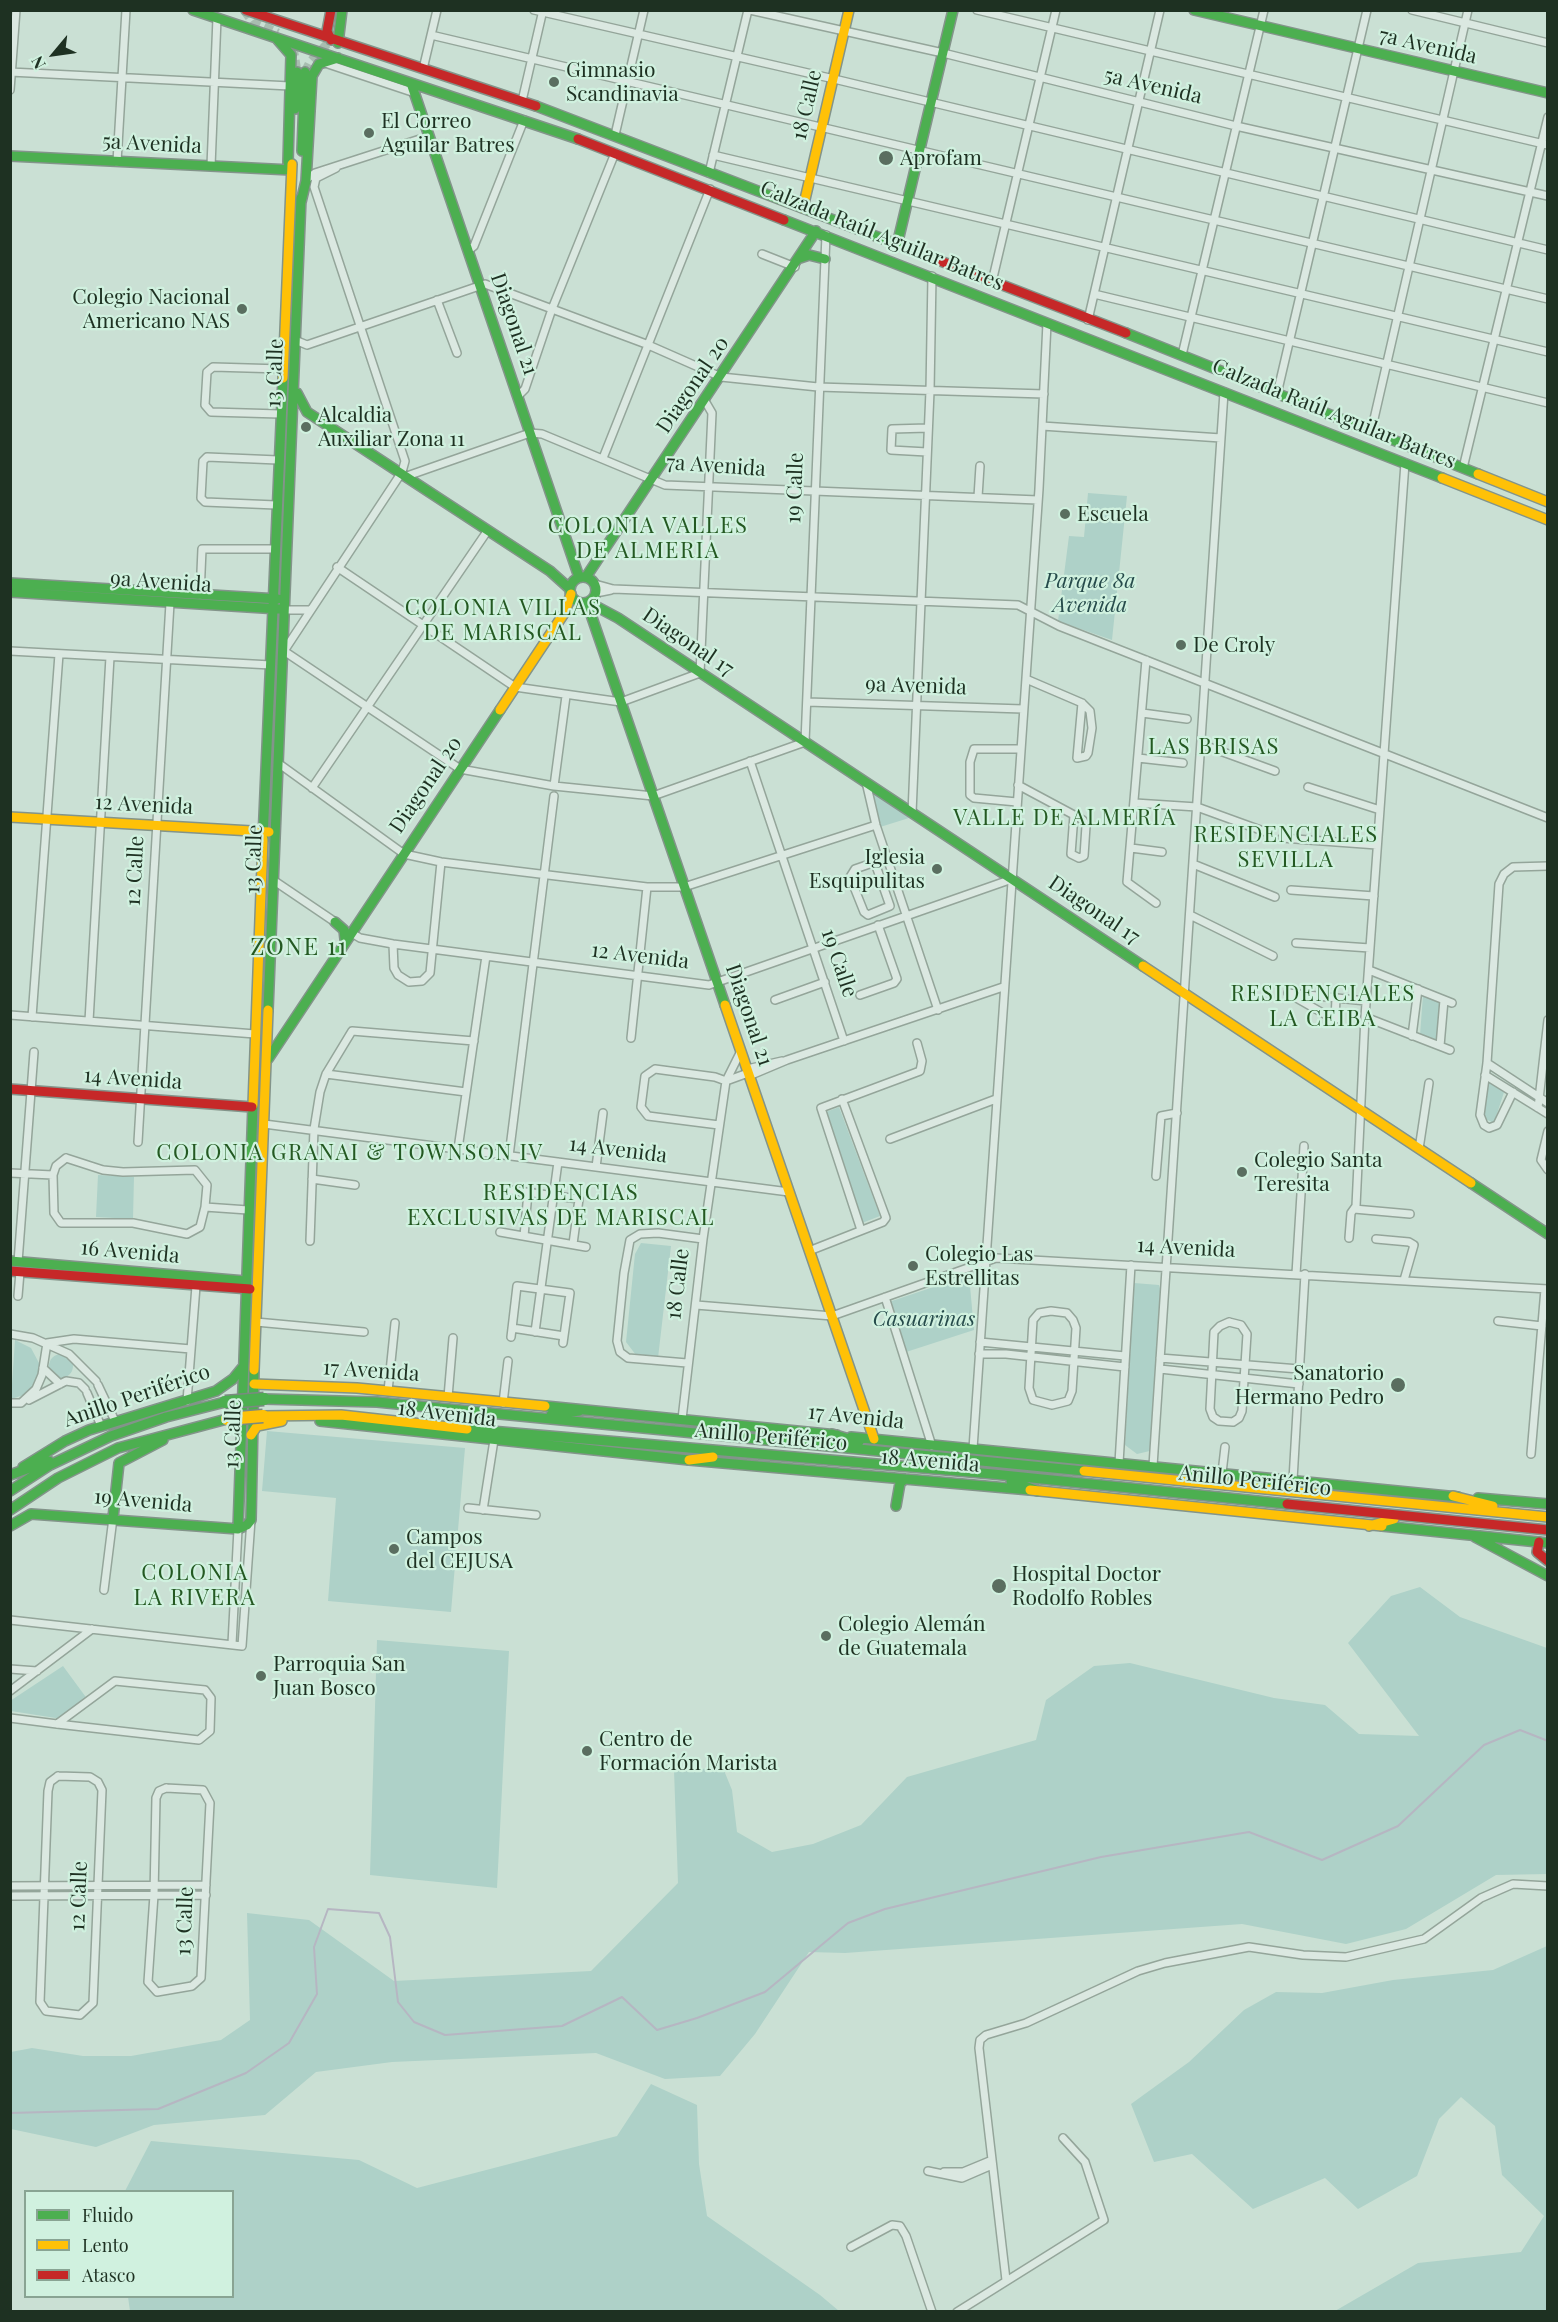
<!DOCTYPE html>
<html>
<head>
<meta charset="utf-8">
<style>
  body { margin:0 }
  #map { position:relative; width:1558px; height:2322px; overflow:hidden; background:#cae0d4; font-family:"Playfair Display",serif }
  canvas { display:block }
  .frame { position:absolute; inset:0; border:12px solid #1e3122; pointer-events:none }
  .legend { position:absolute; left:24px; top:2190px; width:210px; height:108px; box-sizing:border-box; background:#d0f1df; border:2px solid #89a493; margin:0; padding:8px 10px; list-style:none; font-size:18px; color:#1e3122 }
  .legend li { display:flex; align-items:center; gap:12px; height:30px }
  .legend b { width:30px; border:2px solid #89a493 }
  .north { position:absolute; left:24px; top:24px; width:60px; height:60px; -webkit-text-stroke:4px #d0f1df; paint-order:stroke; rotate:241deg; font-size:16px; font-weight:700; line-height:24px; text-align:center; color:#1e3122 }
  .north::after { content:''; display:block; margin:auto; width:21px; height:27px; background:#1e3122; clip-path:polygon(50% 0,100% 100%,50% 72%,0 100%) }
</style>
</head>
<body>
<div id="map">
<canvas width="1558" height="2322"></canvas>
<div class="frame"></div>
<ul class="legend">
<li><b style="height:8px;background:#4caf50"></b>Fluido</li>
<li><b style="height:8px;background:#ffc107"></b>Lento</li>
<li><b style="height:8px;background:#c62828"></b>Atasco</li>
</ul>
<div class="north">N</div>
</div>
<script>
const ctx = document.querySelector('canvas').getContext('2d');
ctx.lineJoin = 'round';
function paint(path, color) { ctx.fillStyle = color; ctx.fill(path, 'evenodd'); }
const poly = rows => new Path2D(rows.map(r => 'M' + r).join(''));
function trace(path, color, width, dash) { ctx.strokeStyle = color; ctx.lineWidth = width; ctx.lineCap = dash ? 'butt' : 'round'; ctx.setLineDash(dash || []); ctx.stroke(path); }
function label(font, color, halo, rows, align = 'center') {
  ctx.font = font + ' "Playfair Display",serif'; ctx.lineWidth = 4.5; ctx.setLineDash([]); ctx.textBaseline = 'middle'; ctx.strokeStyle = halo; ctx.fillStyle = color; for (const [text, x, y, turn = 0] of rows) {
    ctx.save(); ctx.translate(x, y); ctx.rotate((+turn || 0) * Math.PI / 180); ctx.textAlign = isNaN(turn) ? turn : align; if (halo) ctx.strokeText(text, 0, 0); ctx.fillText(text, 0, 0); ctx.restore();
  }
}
const green = poly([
  [1088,493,1127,496,1112,640,1058,621,1069,536,1084,537],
  [866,787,909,818,877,828],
  [1423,995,1440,1003,1438,1041,1420,1035],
  [1486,1076,1505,1089,1494,1123,1483,1118],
  [839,1107,880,1216,862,1223,826,1112],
  [98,1175,134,1177,133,1219,96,1217],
  [641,1243,671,1246,658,1358,636,1355,626,1342,635,1254],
  [969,1275,974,1330,903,1353,886,1303],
  [1134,1283,1159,1285,1161,1292,1154,1450,1137,1454,1125,1445],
  [15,1340,31,1348,39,1363,40,1371,34,1388,27,1394,11,1399],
  '49 1366a12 12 0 1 1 24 0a12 12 0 1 1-24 0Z',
  [267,1431,465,1448,451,1612,328,1601,336,1498,262,1491],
  [1420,1587,1460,1617,1547,1648,1548,1874,1496,1875,1406,1929,1346,1944,1242,1924,845,1953,809,1952,755,2034,720,2076,665,2079,596,2053,392,2062,316,2072,265,2115,154,2125,96,2147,11,2129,11,2052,32,2048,83,2056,131,2056,221,2040,250,2020,247,1913,309,1920,394,1981,591,1971,678,1883,674,1770,723,1768,732,1790,737,1832,772,1852,813,1844,861,1825,907,1777,1036,1740,1046,1700,1094,1666,1130,1663,1274,1698,1325,1705,1359,1734,1419,1736,1348,1643,1391,1596],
  [377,1640,509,1651,497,1888,370,1875],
  [63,1666,88,1700,62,1719,11,1711,10,1701],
  [1547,1946,1547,2311,1335,2311,1418,2263,1521,2252,1544,2216,1502,2175,1495,2126,1461,2097,1439,2119,1417,2176,1358,2209,1325,2178,1253,2209,1192,2154,1154,2162,1131,2104,1189,2062,1244,2010,1276,1992,1322,1993,1393,1980,1493,1970],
  [651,2084,697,2105,699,2164,707,2216,820,2295,839,2311,130,2311,128,2297,232,2296,232,2192,125,2191,151,2141,359,2160,417,2188,617,2136]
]);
const stream = poly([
  [10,2113,158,2109,246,2073,289,2043,317,1994,314,1947,328,1909,379,1913,390,1937,398,2002,414,2022,445,2035,562,2026,622,1997,657,2030,697,2018,765,1992,848,1923,885,1909,1101,1857,1249,1832,1322,1860,1398,1826,1484,1745,1520,1730,1548,1741]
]);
const secondaryTunnel = poly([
  [244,10,253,22,278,33],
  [293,47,297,72],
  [305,72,310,62,329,42,332,33]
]);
const street = poly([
  [534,10,834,79,1548,250],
  [750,10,943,53,1236,126,1548,196],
  [977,10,1548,145],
  [1412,10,1548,43],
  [431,35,1548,299],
  [325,63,415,93],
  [423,69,437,10],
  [10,72,290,86],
  [10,90,16,10],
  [522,101,543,10],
  [615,135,644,10],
  [713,155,1548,352],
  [117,162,126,10],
  [211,166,217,18],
  [336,168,316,178,314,187,405,461,402,472,284,651,460,769,554,786,653,796,805,742,826,235],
  [709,173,748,10],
  [307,179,315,173,420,139,430,140],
  [469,250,474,246,524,120],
  [762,254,795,267],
  [992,282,1056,10],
  [1094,294,1548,403],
  [437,300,457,353],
  [1088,320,1160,10],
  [295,340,307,345,485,284,646,344,721,377,818,387,1044,394],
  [1182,355,1264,10],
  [1277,394,1367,10],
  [518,396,525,389,552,309,615,153],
  [280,414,211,412,205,405,207,372,213,367,282,369],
  [1042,426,1221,438],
  [1371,432,1468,10],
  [927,452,891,450,892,429,928,428],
  [603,458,710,189],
  [1463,468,1548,117],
  [407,476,530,433,542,434,665,485,1038,500],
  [978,497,980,466],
  [276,505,205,502,201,498,203,461,207,457,278,460],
  [337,567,515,687,621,702,700,673,712,413,705,401],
  [595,584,613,589,1018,605,1059,626,1548,818],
  [596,593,611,590],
  [200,595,202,549,275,549],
  [284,610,309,610],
  [10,651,271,665],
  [1146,660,1127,882,1156,903],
  [1026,679,1082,703,1090,711,1092,728,1088,753,1086,756,1077,758,1082,703],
  [807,702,1023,709],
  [1142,713,1187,719],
  [1201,744,1275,771],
  [1138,758,1183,763],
  [750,761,844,1041],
  [278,763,404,854,441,862,647,887,684,887,876,825],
  [866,782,876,825,938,1010],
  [1018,785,1031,792,1074,815,1083,820,1086,826,1084,856,1079,858,1071,854,1074,815],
  [554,786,566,696],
  [1308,787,1380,810],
  [312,788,488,530],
  [1017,802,974,798,970,795,970,762,974,749,1021,749],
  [1135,803,1197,807,1266,832],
  [912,813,930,391,932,276],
  [1282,838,1377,845],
  [1131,848,1162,852],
  [875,863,890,906,868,915,864,912,850,877,855,869,887,858],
  [1193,864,1275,897],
  [273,880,338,924],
  [1291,890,1374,896],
  [1190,915,1273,956],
  [355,935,360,938,393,944,709,985,1012,879],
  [1296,943,1370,948],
  [393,944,394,968,398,975,409,982,422,981,430,973,441,862],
  [1369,970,1452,1003],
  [1288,993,1366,1001],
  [860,995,894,983,897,979,878,925],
  [1291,995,1335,1020,1336,998],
  [775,1000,825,982],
  [10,1015,255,1034],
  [32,1017,59,654],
  [1365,1017,1450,1050],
  [89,1021,110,657],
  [1412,1036,1418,989],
  [631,1038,647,887],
  [1440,1046,1444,1000],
  [1487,1063,1548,1103],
  [747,1069,782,1061],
  [326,1074,466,1092],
  [1485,1075,1548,1114],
  [749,1076,787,1060,1003,987],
  [1513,1092,1497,1125,1489,1128,1484,1125,1480,1115,1487,1063,1499,884,1504,874,1513,867,1548,866],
  [1538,1108,1548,1020],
  [264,1124,789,1192],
  [719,1125,648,1116,641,1107,645,1076,655,1069,715,1077,726,1081,748,1073],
  [1548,1131,1541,1160,1548,1170],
  [890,1139,996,1099],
  [138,1142,170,603],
  [458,1149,486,956],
  [1419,1149,1429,1083],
  [509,1156,554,796],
  [66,1158,103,1170,123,1172,195,1170,207,1185,205,1207,200,1227,187,1234,133,1223,61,1223,54,1213,53,1175,56,1166,66,1158],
  [596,1167,603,1113],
  [10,1173,53,1175],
  [1156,1176,1161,1116,1177,1113],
  [312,1179,355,1185],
  [510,1190,579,1199,573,1244],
  [205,1207,248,1210],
  [1354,1209,1410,1214],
  [861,1230,821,1108,920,1071,922,1061,917,1043],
  [500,1232,586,1247],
  [524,1236,528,1193],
  [1349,1238,1351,1213,1356,1206,1365,1017,1405,463],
  [1376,1239,1409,1242,1414,1245,1404,1280],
  [310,1241,314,1129,320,1092,326,1074,352,1031,474,1041],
  [809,1251,883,1222,886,1218,842,1099],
  [18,1262,34,1052],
  [1296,1274,1304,1146],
  [18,1296,20,1272],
  [885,1297,932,1446],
  [696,1305,832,1316,996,1258,1548,1289],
  [1051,1311,1067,1313,1073,1320,1076,1328,1072,1391,1068,1401,1052,1405,1033,1400,1029,1388,1033,1320,1039,1313,1051,1311],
  [1498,1321,1542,1326],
  [256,1322,364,1332],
  [1229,1322,1241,1325,1247,1334,1242,1411,1239,1418,1233,1422,1219,1421,1213,1417,1210,1409,1214,1332,1220,1326,1229,1322],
  [512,1328,564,1336],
  [535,1332,558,1162],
  [10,1334,33,1338,69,1354,96,1381],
  [511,1337,517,1286,570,1293,563,1343],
  [980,1342,1125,1356],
  [47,1343,74,1339,191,1349],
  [979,1354,1006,1354,1125,1367],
  [1160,1358,1299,1369],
  [687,1363,628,1358,620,1352,617,1341,624,1273,630,1240,640,1234,658,1233,703,1239],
  [43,1368,60,1384],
  [1160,1369,1299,1384],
  [98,1385,115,1421],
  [388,1391,395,1323],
  [87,1393,101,1426],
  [448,1397,453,1338],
  [29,1400,66,1381,79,1383,85,1389],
  [187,1401,196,1286],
  [10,1403,21,1403,36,1389,42,1375,47,1343],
  [503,1403,508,1361],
  [682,1419,703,1239,726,1081,741,1051],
  [973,1449,1039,489,1047,323],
  [1531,1454,1545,1289],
  [1119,1463,1131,1265],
  [1153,1466,1224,392],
  [1222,1473,1225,1447],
  [1293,1480,1305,1274],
  [468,1508,536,1515],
  [483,1510,494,1440],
  [104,1590,113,1518],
  [10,1620,242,1646,251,1520],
  [232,1644,238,1529],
  [10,1669,37,1671],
  [10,1691,92,1629],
  [10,1718,57,1724,199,1740,210,1731,211,1698,205,1690,115,1681,57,1724],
  [58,1776,90,1777,98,1782,102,1790,93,2003,80,2015,46,2011,40,2002,48,1791,50,1782,58,1776],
  [166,1788,203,1790,210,1803,201,1978,192,1986,157,1992,148,1982,154,1895,156,1798,159,1791,166,1788],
  [10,1886,206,1885],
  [10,1896,206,1895],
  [928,2171,962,2178,992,2165],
  [944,2172,963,2172,992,2160],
  [851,2247,892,2225,900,2226,906,2236,932,2312],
  [1006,2280,979,2048,980,2040,986,2035,1026,2023,1138,1971,1165,1963,1249,1947,1303,1955,1346,1957,1424,1939,1481,1898,1513,1884,1548,1886],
  [957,2312,1104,2220,1085,2162,1063,2138]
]);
const fast = poly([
  [193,10,578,139],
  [1194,10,1548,93],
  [277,39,291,55,288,162,291,170],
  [338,43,342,10],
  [411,83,579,577],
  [536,106,925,255],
  [295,109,297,72],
  [302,151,305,72],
  [10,156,291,170],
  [301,202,306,181,312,76,319,64,338,58],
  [784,220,1442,478],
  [897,245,953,10],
  [800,258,809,255,825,259],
  [1126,333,1478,474],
  [297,393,307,412,550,571,570,589],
  '570 590a13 13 0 1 1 26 0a13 13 0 1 1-26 0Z',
  [586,577,816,231],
  [10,583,278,599],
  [10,592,279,609],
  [588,602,618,618,1143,966],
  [587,603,725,1005],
  [263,839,283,378],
  [335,922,344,930,345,939],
  [268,1010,301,198],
  [268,1059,500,710],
  [1471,1183,1548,1234],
  [10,1261,245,1281],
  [264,1399,377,1402,1084,1471],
  [545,1406,837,1435],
  [551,1415,579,1411],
  [320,1421,689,1460,1030,1490],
  [467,1429,993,1474,1287,1504],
  [832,1434,859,1442],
  [851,1437,1458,1497],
  [23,1467,65,1441,89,1430,216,1391,233,1379,242,1368],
  [10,1475,49,1461],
  [1011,1481,1038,1491],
  [1259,1485,1293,1480],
  [10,1491,50,1465,111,1436,166,1417,225,1402],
  [1478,1498,1548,1504],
  [896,1506,900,1483,905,1479],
  [10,1510,58,1478,118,1448,227,1419],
  [113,1518,119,1463,163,1440],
  [10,1526,31,1514,238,1529,247,1525,251,1520,254,1370],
  [1382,1526,1548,1543],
  [238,1529,253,1105],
  [1475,1537,1548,1576]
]);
const slow = poly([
  [803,208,849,10],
  [283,378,292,164],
  [1478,474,1548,502],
  [1442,478,1548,520],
  [500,710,565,612,571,594],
  [10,817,269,832],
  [1143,966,1471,1183],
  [725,1005,874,1439],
  [253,1105,263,839],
  [254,1370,268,1010],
  [254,1384,357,1388,545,1406],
  [263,1416,341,1415,467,1429],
  [251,1435,257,1426,282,1421],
  [689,1460,713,1457],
  [1084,1471,1548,1517],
  [1030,1490,1382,1526],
  [1453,1496,1493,1506],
  [1369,1526,1394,1519]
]);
const jam = poly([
  [246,10,536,106],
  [331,10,327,31,331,40],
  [578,139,784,220],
  [925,255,1126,333],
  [10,1089,252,1107],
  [10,1271,250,1289],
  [1287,1504,1548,1530],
  [1539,1542,1537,1552,1548,1561]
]);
const fastBridge = poly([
  [225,1402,264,1399]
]);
const slowBridge = poly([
  [227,1419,263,1416]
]);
const markers = [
  [554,82,6,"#5a6e60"],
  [369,133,6,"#5a6e60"],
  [886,158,8,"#5a6e60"],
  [242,309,6,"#5a6e60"],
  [306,427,6,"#5a6e60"],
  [1065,514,6,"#5a6e60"],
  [1181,645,6,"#5a6e60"],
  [937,869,6,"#5a6e60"],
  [1242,1172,6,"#5a6e60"],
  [913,1266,6,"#5a6e60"],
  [1398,1385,8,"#5a6e60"],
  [394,1549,6,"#5a6e60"],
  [999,1586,8,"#5a6e60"],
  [826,1636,6,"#5a6e60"],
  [261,1676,6,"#5a6e60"],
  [587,1751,6,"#5a6e60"]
];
const streetNames = [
  ["7a Avenida",1428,46,13],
  ["5a Avenida",1153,86,13],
  ["18 Calle",807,105,-77],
  ["5a Avenida",152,144,3],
  ["Calzada Raúl Aguilar Batres",882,236,22],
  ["Diagonal 21",514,324,71],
  ["13 Calle",275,373,-88],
  ["Diagonal 20",693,385,-56],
  ["Calzada Raúl Aguilar Batres",1334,414,22],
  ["7a Avenida",716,466,4],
  ["19 Calle",795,488,-88],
  ["9a Avenida",161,582,4],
  ["Diagonal 17",688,642,34],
  ["9a Avenida",916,686,2],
  ["Diagonal 20",426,785,-56],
  ["12 Avenida",144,805,3],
  ["13 Calle",254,859,-88],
  ["12 Calle",135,871,-87],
  ["Diagonal 17",1094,910,34],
  ["12 Avenida",640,956,7],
  ["19 Calle",839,963,71],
  ["Diagonal 21",749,1015,71],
  ["14 Avenida",133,1079,4],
  ["14 Avenida",618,1150,7],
  ["14 Avenida",1186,1248,3],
  ["16 Avenida",130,1252,5],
  ["18 Calle",678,1284,-83],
  ["17 Avenida",371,1371,4],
  ["Anillo Periférico",137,1396,-19],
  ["18 Avenida",447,1414,7],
  ["17 Avenida",856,1417,6],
  ["13 Calle",233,1434,-88],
  ["Anillo Periférico",771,1437,5],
  ["18 Avenida",930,1461,5],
  ["Anillo Periférico",1255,1481,6],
  ["19 Avenida",143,1501,5],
  ["12 Calle",79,1896,-88],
  ["13 Calle",185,1921,-88]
];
const poiNames = [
  ["Gimnasio",566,70],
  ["Scandinavia",566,94],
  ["El Correo",381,121],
  ["Aguilar Batres",381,145],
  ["Aprofam",900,158],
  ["Colegio Nacional",230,297,"right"],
  ["Americano NAS",230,321,"right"],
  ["Alcaldia",318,415],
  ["Auxiliar Zona 11",318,439],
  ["Escuela",1077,514],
  ["De Croly",1193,645],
  ["Iglesia",925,857,"right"],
  ["Esquipulitas",925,881,"right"],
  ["Colegio Santa",1254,1160],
  ["Teresita",1254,1184],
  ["Colegio Las",925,1254],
  ["Estrellitas",925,1278],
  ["Sanatorio",1384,1373,"right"],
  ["Hermano Pedro",1384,1397,"right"],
  ["Campos",406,1537],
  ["del CEJUSA",406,1561],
  ["Hospital Doctor",1012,1574],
  ["Rodolfo Robles",1012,1598],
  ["Colegio Alemán",838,1624],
  ["de Guatemala",838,1648],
  ["Parroquia San",273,1664],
  ["Juan Bosco",273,1688],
  ["Centro de",599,1739],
  ["Formación Marista",599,1763]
];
const parkNames = [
  ["Parque 8a",1090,581],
  ["Avenida",1090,605],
  ["Casuarinas",924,1319]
];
const neighbourhoodNames = [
  ["COLONIA VALLES",648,526],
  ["DE ALMERIA",648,551],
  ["COLONIA VILLAS",503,608],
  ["DE MARISCAL",503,633],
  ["LAS BRISAS",1214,747],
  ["VALLE DE ALMERÍA",1065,818],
  ["RESIDENCIALES",1286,835],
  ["SEVILLA",1286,860],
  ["RESIDENCIALES",1323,994],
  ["LA CEIBA",1323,1019],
  ["COLONIA GRANAI & TOWNSON IV",350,1153],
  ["RESIDENCIAS",561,1193],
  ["EXCLUSIVAS DE MARISCAL",561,1218],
  ["COLONIA",195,1573],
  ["LA RIVERA",195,1598]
];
const quarterNames = [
  ["ZONE 11",299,948]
];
paint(green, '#aed1c8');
trace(stream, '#b6b6c2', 2);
trace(secondaryTunnel, '#a8bdb0', 9, [9, 4.5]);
trace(street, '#94a59a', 10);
trace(fast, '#83948a', 12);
trace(slow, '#83948a', 12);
trace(jam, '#83948a', 12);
trace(street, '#dbe8e1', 7);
trace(fast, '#4caf50', 9);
trace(slow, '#ffc107', 9);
trace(jam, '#c62828', 9);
trace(fastBridge, '#7a8a80', 15, []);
trace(slowBridge, '#7a8a80', 15, []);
trace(fastBridge, '#4caf50', 12);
trace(slowBridge, '#ffc107', 12);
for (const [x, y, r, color] of markers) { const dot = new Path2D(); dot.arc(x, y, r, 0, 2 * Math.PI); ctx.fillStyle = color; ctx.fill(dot); trace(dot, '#d0f1df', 2); }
label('21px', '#1e3122', '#d0f1df', streetNames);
label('21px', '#1e3122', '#d0f1df', poiNames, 'left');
label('italic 21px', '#264b4b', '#d0f1df', parkNames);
ctx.letterSpacing = '1.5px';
label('22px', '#245922', '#d0f1df', neighbourhoodNames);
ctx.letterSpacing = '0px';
ctx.letterSpacing = '1.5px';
label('24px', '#245922', '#d0f1df', quarterNames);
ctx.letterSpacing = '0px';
</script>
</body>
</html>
